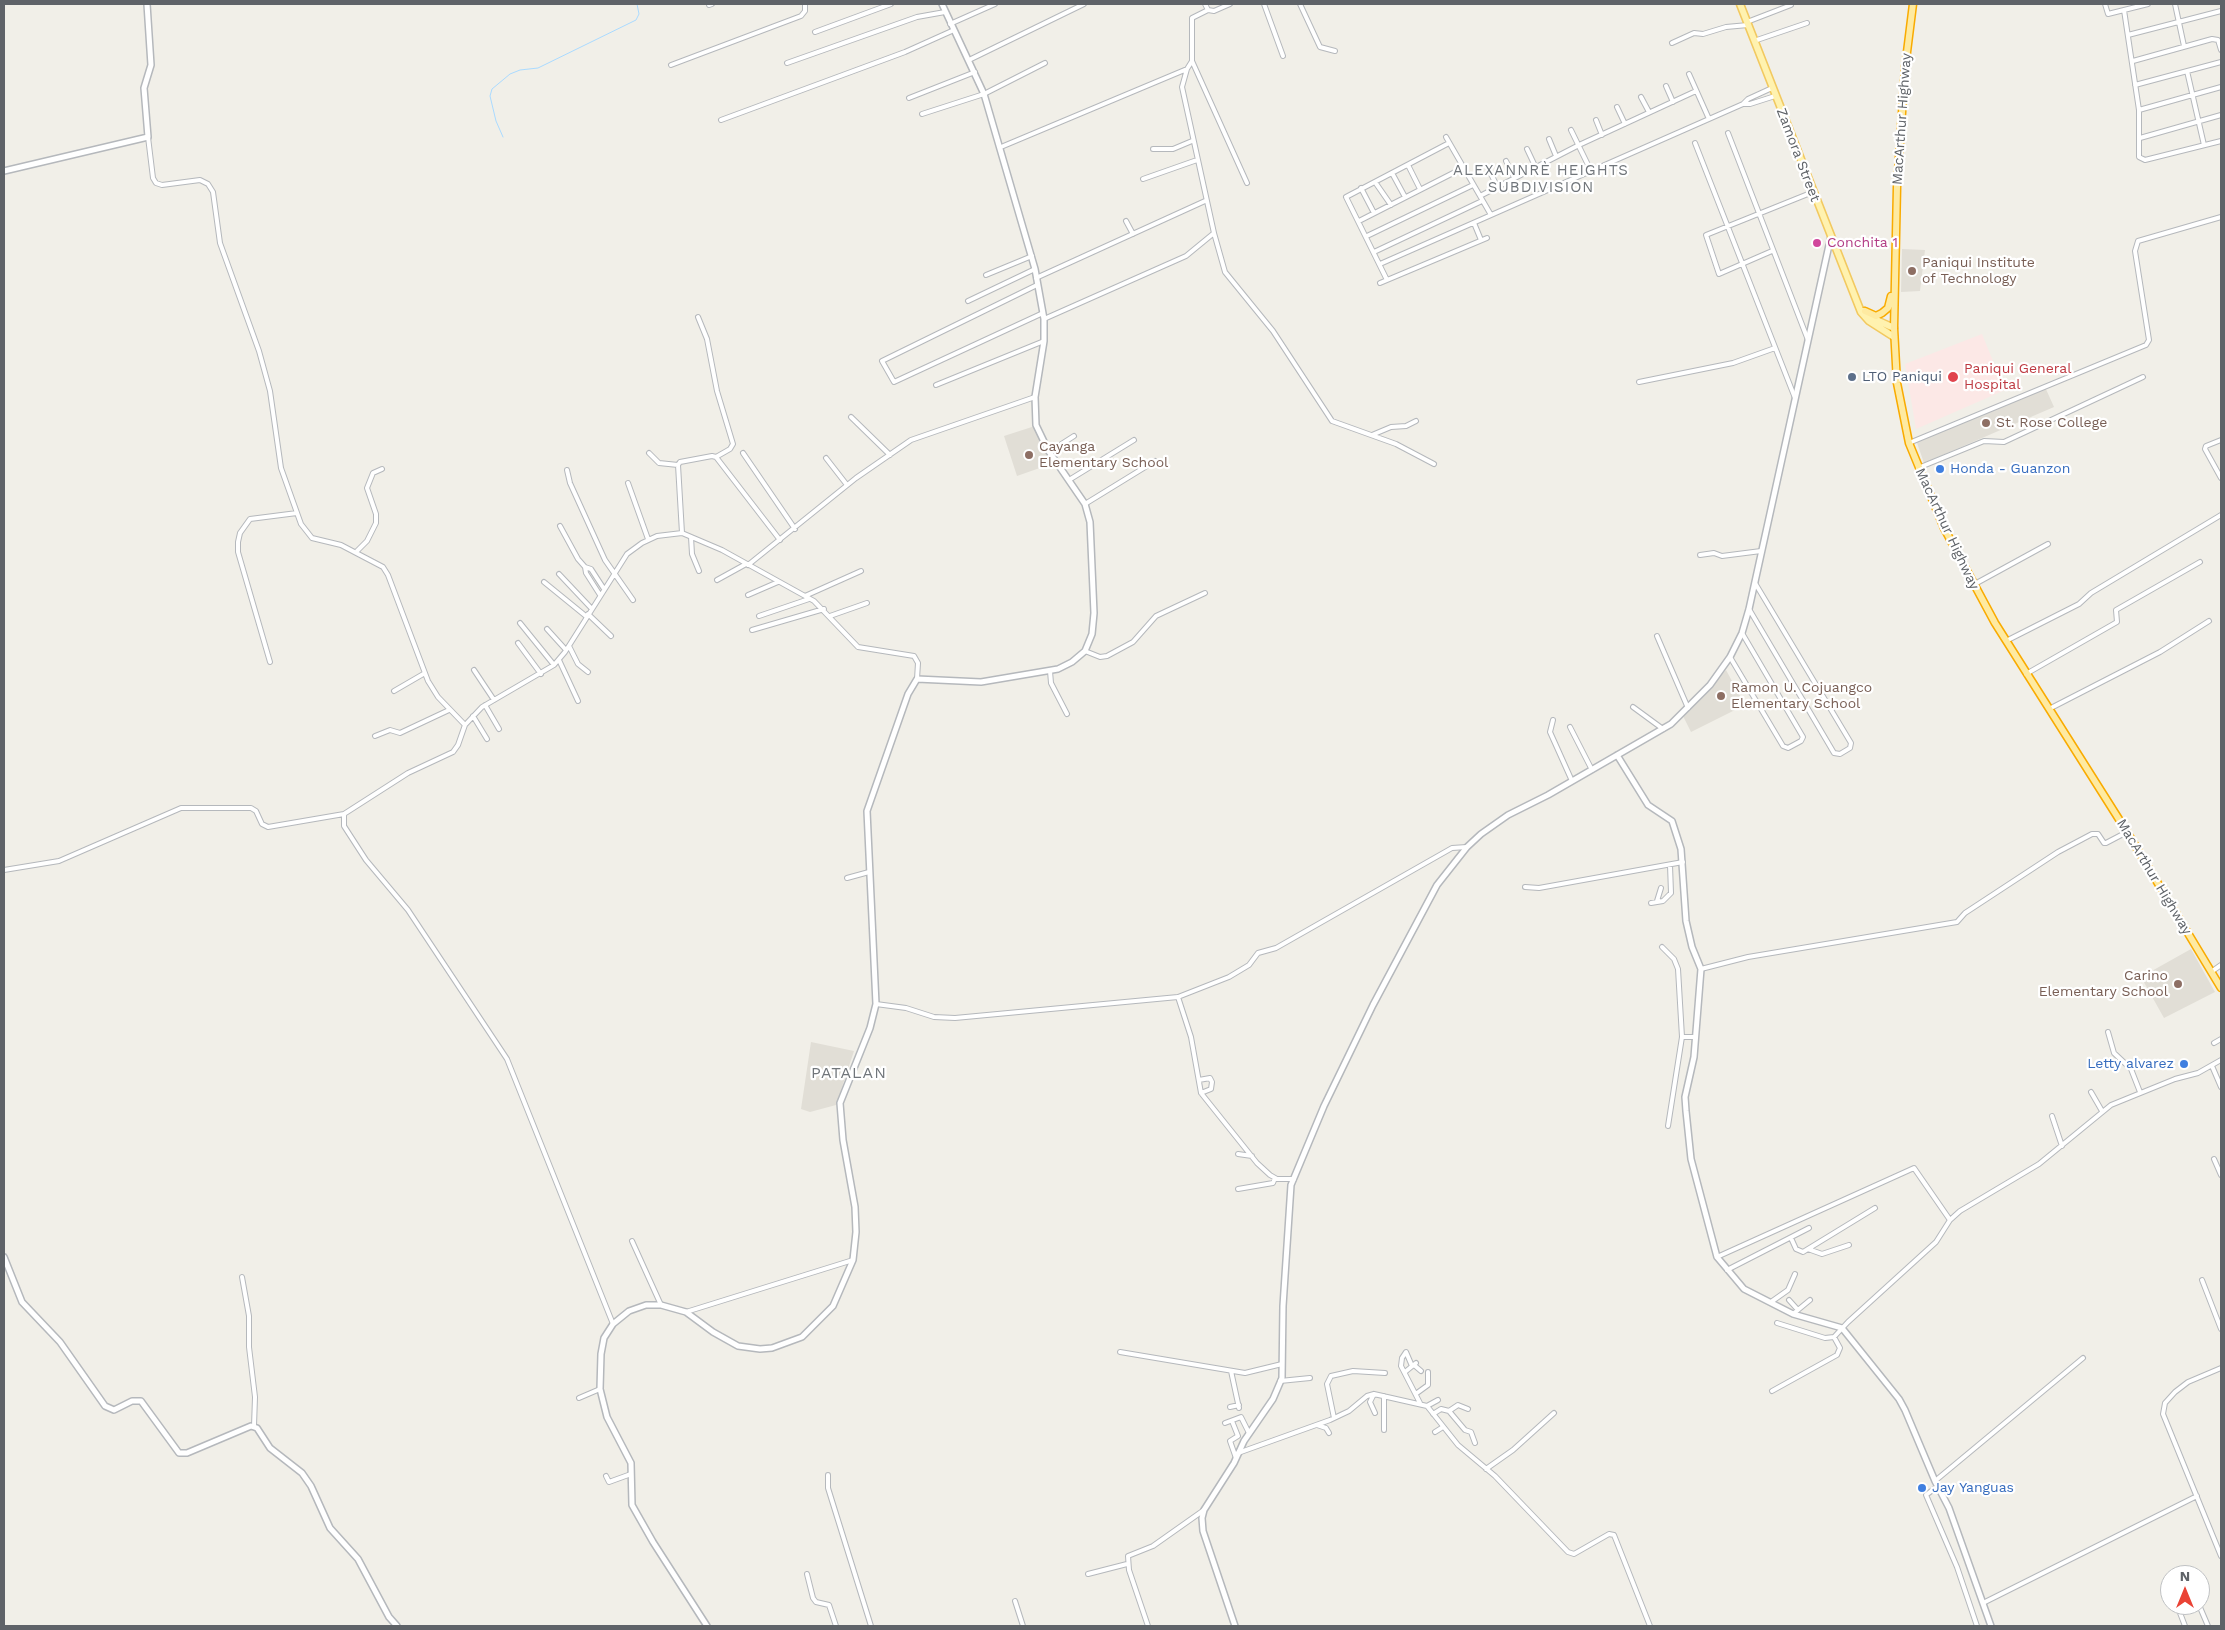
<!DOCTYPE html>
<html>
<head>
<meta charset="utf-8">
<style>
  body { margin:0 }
  #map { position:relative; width:2225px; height:1630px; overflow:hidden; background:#f1efe8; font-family:"Work Sans",sans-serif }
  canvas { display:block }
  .frame { position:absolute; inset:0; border:5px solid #5f6368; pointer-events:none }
  .north { position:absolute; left:2160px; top:1565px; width:50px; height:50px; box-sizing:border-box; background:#fff; border:1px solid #bfc1c3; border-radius:50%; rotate:0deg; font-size:14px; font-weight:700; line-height:20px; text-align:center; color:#5f6368 }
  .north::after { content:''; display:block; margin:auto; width:18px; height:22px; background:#ea4335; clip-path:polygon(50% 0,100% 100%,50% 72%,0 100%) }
</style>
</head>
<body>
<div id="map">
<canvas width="2225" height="1630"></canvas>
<div class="frame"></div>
<div class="north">N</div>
</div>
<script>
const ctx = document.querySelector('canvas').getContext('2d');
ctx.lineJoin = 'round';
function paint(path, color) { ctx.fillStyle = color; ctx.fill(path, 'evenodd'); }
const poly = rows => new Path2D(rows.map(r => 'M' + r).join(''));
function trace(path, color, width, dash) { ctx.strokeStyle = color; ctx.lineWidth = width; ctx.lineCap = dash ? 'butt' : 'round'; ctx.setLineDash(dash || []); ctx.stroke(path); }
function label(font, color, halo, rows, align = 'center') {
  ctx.font = font + ' "Work Sans",sans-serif'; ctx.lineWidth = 4.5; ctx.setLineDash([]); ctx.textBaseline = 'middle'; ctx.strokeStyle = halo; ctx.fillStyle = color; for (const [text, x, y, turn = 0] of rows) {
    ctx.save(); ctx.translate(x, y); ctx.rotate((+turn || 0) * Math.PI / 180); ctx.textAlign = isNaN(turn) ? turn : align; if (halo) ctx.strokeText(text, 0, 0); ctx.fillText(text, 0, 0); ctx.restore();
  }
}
const education = poly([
  [1902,249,1925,250,1920,291,1901,292],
  [2045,387,2054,407,1924,463,1916,440],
  [1035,426,1043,446,1054,463,1017,476,1004,436],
  [1726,670,1745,705,1691,732,1683,716],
  [2191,949,2215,992,2164,1018,2141,977],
  [811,1042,854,1051,836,1105,810,1112,801,1109]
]);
const medical = poly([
  [1982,334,2005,390,1916,429,1905,364]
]);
const stream = poly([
  [503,137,496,121,490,96,492,89,510,74,520,70,538,68,636,20,639,14,637,4]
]);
const minor = poly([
  [1205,4,1208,10,1192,18,1192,61,1187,69,1182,87,1214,233],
  [1264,4,1283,56],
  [1300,4,1320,47,1335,51],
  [2105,4,2108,14,2148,4],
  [2175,4,2184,46],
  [709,5,712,4],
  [1208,10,1214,11,1230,4],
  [2124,10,2139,110,2139,157,2145,160,2221,141],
  [1747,22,1791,5],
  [950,24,995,4],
  [815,32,891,4],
  [2128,35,2221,11],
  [1754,41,1807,23],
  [1672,43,1694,33,1703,34,1726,27,1748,25],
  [969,60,1084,4],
  [1192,61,1247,183],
  [2133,61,2212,39,2218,40,2221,50],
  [787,63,917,17,945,12],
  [671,65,801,16,805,11,805,4],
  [2187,71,2204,145],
  [1689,74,1709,119],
  [2135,85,2221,62],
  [1666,86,1673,102],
  [1641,97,1649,112],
  [909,98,975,72],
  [1743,104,1750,104,1775,96],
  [1617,107,1625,124],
  [2139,110,2221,87],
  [922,114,984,94,1045,63],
  [721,120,905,52,954,30],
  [1596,120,1602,135],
  [1571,130,1591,171],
  [1728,133,1808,340],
  [148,137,153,178,156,183,162,185,200,180,208,184,213,192,220,243,259,351,270,391,281,468,301,524,312,538,341,545,383,567,388,575,428,681,438,697,465,725],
  [1446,137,1491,215],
  [2140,138,2221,115],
  [1549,139,1556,156],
  [1695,143,1795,398],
  [1001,147,1187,69],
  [1153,149,1173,149,1192,141],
  [1527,149,1535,166],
  [1506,161,1514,177],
  [1408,165,1420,189],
  [1488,168,1497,186],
  [1392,173,1405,197],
  [1143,179,1197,160],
  [1375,182,1391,205],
  [1361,188,1374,213],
  [1480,196,1579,145,1696,91],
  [1126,221,1133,234],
  [1359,221,1463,168],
  [1474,223,1481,240],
  [1367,236,1473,185],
  [1772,251,1719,274,1706,235,1813,192],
  [1374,252,1482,201],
  [1380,264,1743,104,1748,99,1772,88],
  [986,275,1032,256],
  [1036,278,1205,201],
  [1387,280,1346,197,1449,143],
  [1380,283,1487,238],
  [1037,285,882,361,894,382,1043,313],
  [968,301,1035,269],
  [698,317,707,339,717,391,733,444,730,449,716,457],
  [1044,319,1186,256,1214,233,1225,272,1273,331,1332,421,1396,444,1434,464],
  [1639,382,1733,363,1775,348],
  [936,385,1044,341],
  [851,417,890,455],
  [1372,435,1391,427,1406,426,1416,421],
  [2221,440,2206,446,2205,449,2221,478],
  [1909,443,2146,345,2149,340,2135,251,2138,241,2221,217],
  [1049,452,1074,436],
  [649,453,659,463,678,465],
  [743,453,795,529],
  [826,458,847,485],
  [1918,468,1984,441,2004,442,2143,377],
  [567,470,570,483,605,560,633,600],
  [1069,480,1134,440],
  [628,483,648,539],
  [1085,504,1155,461],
  [560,526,578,559,585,567,591,569,604,589],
  [682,533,678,465,680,462,712,456,716,457,780,540],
  [691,537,692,554,699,571],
  [357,551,367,541,376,523,376,514,367,488,373,473,382,469],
  [1700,555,1714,553,1722,556,1761,551],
  [748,565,856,478,911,440,1035,397],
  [585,567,586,573,600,595],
  [559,574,592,609],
  [717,580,746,564],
  [544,582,587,617],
  [1973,585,2048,544],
  [748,595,778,582],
  [805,596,861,571],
  [1749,609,1834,753,1840,754,1850,748,1851,743,1755,583],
  [588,614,611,636],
  [759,616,809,599],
  [830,616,867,603],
  [520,623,554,665],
  [547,629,566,650],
  [752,630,824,609],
  [1657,636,1688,708],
  [2006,641,2079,604,2091,593,2221,515],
  [518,643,541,674],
  [569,646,578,664,588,672],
  [1085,651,1100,657,1107,656,1133,642,1156,616,1205,593],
  [1730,657,1783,746,1788,748,1801,741,1803,737,1742,633],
  [559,660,578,701],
  [270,662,238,552,238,542,240,533,250,519,297,513],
  [474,670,494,700],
  [1050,671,1051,683,1067,714],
  [2026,674,2117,622,2116,610,2200,562],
  [394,691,425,673],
  [485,705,499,729],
  [1633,707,1663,729],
  [2049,709,2160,652,2209,621],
  [473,716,487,739],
  [1553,720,1550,732,1572,781],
  [1570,727,1592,770],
  [375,736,390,730,400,733,449,710],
  [4,870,59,861,181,808,251,808,256,811,262,824,268,827,344,814],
  [847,878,869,872],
  [1525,887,1539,888,1683,862],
  [1657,901,1661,888],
  [1651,903,1663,901,1671,893,1670,865],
  [1662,947,1674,959,1678,969,1682,1037,1668,1126],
  [1701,969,1748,957,1957,922,1965,913,2058,852,2092,834,2098,834,2104,843,2106,843,2127,832],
  [2211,972,2221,965],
  [1178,997,1229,977,1249,965,1258,953,1276,948,1452,848,1467,847],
  [876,1004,906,1008,934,1017,955,1018,1178,997,1191,1037,1201,1093,1257,1163,1270,1175,1277,1179,1294,1179],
  [2108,1032,2114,1053,2131,1069,2140,1092],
  [1682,1037,1695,1037],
  [2214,1043,2221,1039],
  [2212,1066,2221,1087],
  [1199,1080,1210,1078,1212,1082,1211,1089,1201,1093],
  [2091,1092,2102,1111],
  [2052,1116,2062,1146],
  [1238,1154,1252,1156],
  [2214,1159,2221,1175],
  [1238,1189,1273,1183,1275,1178],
  [1791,1238,1796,1249,1803,1252,1875,1208],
  [632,1241,661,1305],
  [1808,1249,1822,1254,1849,1245],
  [1717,1257,1914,1168,1950,1220],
  [1727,1270,1809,1228],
  [242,1277,249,1316,249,1347,255,1397,254,1426],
  [2202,1280,2221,1329],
  [1789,1300,1798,1310],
  [1771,1302,1788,1290,1795,1274],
  [686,1312,853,1260],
  [1793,1314,1810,1300],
  [1777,1323,1825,1338,1834,1337,1848,1322,1936,1242,1950,1220,1960,1211,2039,1164,2111,1105,2175,1079,2198,1073,2221,1060],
  [613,1324,507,1059,408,910,366,860,344,826,344,814,408,773,453,752,458,745,465,725,482,707,554,665,565,652,627,554,642,543,657,536,682,533,722,550,814,601,858,647,914,656,918,663,917,679],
  [1120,1352,1245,1373,1282,1364],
  [1414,1365,1421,1371],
  [1412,1366,1406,1352,1402,1358,1401,1366,1420,1403],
  [2221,1368,2188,1382,2175,1392,2165,1403,2163,1414,2221,1556],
  [1231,1371,1239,1408],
  [1405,1372,1416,1363],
  [1280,1381,1310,1378],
  [1772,1391,1837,1355,1840,1348,1834,1337],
  [1417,1393,1428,1385,1428,1372],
  [1374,1394,1370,1402,1375,1413],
  [1384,1396,1384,1430],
  [579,1398,600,1389],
  [1427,1406,1438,1400],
  [1230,1407,1239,1405],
  [1449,1411,1458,1405,1468,1409],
  [1433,1414,1441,1409,1449,1411,1465,1430,1471,1432,1475,1443],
  [1334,1418,1327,1384,1331,1376,1353,1371,1385,1373],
  [1232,1421,1238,1436,1230,1441,1236,1458],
  [1225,1423,1241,1417,1249,1433],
  [1317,1425,1326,1428,1329,1433],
  [1435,1432,1443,1427],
  [1238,1453,1330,1420,1349,1411,1367,1396,1374,1394,1427,1406,1458,1445,1495,1476,1568,1552,1574,1554,1609,1534,1614,1535,1650,1626],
  [1486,1469,1513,1450,1554,1413],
  [828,1475,828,1488,871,1626],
  [606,1476,609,1482,631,1474],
  [1935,1481,2083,1358],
  [1938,1486,1926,1495,1957,1567,1977,1626],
  [807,1574,813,1598,816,1602,829,1605,836,1626],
  [1088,1574,1127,1564],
  [1015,1601,1023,1626],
  [1983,1603,2197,1496],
  [2177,1605,2185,1626],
  [2199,1605,2208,1626],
  [1148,1626,1129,1570,1128,1556,1153,1546,1204,1510]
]);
const tertiary = poly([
  [4,171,148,137,144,88,151,65,147,4],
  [1617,755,1648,805,1672,821,1681,849,1686,921,1692,947,1701,969,1694,1057,1685,1097,1686,1111,1691,1159,1717,1257,1744,1289,1793,1314,1842,1328,1899,1399,1905,1410,1935,1481,1949,1508,1991,1626],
  [4,1257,22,1302,60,1342,105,1406,114,1410,132,1401,141,1401,179,1453,187,1453,251,1426,257,1428,270,1448,302,1473,311,1486,330,1528,358,1559,389,1617,397,1626],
  [707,1626,653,1542,632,1505,631,1463,607,1417,600,1389,601,1354,604,1338,613,1324,629,1311,646,1305,661,1305,686,1312,713,1332,738,1346,760,1349,772,1348,802,1337,833,1306,853,1260,856,1232,855,1207,843,1140,840,1103,870,1028,876,1004,867,811,908,694,917,679,981,682,1058,669,1072,662,1085,651,1092,634,1094,613,1090,522,1085,504,1048,450,1036,425,1035,397,1044,341,1044,319,1035,269,984,94,942,4],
  [1235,1626,1203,1531,1202,1518,1204,1510,1234,1463,1244,1441,1273,1399,1282,1378,1283,1306,1291,1185,1324,1106,1373,1005,1437,885,1467,847,1481,834,1508,815,1548,795,1671,724,1710,685,1730,657,1742,633,1749,609,1831,236]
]);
const primary = poly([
  [1740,4,1861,312,1869,321,1894,337],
  [1864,311,1872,318,1894,328]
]);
const trunk = poly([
  [1913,4,1905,68,1897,187,1894,328,1897,383,1909,443,1944,528,1995,623,2127,832,2221,988],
  [1865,311,1876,316,1882,313,1888,308,1891,296]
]);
const markers = [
  [1817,243,5,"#d1479c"],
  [1912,271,5,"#8d6e63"],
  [1852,377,5,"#5c6f8a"],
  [1953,377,6,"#e0444e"],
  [1986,423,5,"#8d6e63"],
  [1029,455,5,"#8d6e63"],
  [1940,469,5,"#3f7fe0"],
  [1721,696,5,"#8d6e63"],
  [2178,984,5,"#8d6e63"],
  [2184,1064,5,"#3f7fe0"],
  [1922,1488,5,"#3f7fe0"]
];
const streetNames = [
  ["MacArthur Highway",1902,119,-86],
  ["Zamora Street",1798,155,69],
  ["MacArthur Highway",1947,529,65],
  ["MacArthur Highway",2154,877,59]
];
const hotelNames = [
  ["Conchita 1",1827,243]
];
const educationNames = [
  ["Paniqui Institute",1922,263],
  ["of Technology",1922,279],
  ["St. Rose College",1996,423],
  ["Cayanga",1039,447],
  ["Elementary School",1039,463],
  ["Ramon U. Cojuangco",1731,688],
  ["Elementary School",1731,704],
  ["Carino",2168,976,"right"],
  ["Elementary School",2168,992,"right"]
];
const healthNames = [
  ["Paniqui General",1964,369],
  ["Hospital",1964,385]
];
const serviceNames = [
  ["LTO Paniqui",1862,377]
];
const shopNames = [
  ["Honda - Guanzon",1950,469],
  ["Letty alvarez",2174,1064,"right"],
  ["Jay Yanguas",1932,1488]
];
const neighbourhoodNames = [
  ["ALEXANNRÈ HEIGHTS",1541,171],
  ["SUBDIVISION",1541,188]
];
const quarterNames = [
  ["PATALAN",849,1073]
];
paint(education, '#e1ded6');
paint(medical, '#fce8e6');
trace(stream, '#aadaff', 1);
trace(minor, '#b5b8bc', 6);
trace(tertiary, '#b5b8bc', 8);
trace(primary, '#f2c960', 9);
trace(trunk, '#f9ab00', 9);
trace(minor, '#fff', 4);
trace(tertiary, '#fff', 5);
trace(primary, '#fff2af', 6);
trace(trunk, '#feeaa1', 6);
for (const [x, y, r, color] of markers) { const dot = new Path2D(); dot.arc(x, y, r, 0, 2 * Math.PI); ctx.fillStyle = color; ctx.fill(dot); trace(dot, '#fff', 2); }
label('14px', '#5f6368', '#fff', streetNames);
label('14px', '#b23c85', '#fff', hotelNames, 'left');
label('14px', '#785e54', '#fff', educationNames, 'left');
label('14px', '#be3a42', '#fff', healthNames, 'left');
label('14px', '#4e5e75', '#fff', serviceNames, 'left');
label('14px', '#366cbe', '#fff', shopNames, 'left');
ctx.letterSpacing = '1px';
label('15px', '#70757a', '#fff', neighbourhoodNames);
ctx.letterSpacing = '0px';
ctx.letterSpacing = '1px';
label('16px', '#70757a', '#fff', quarterNames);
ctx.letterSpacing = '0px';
</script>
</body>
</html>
